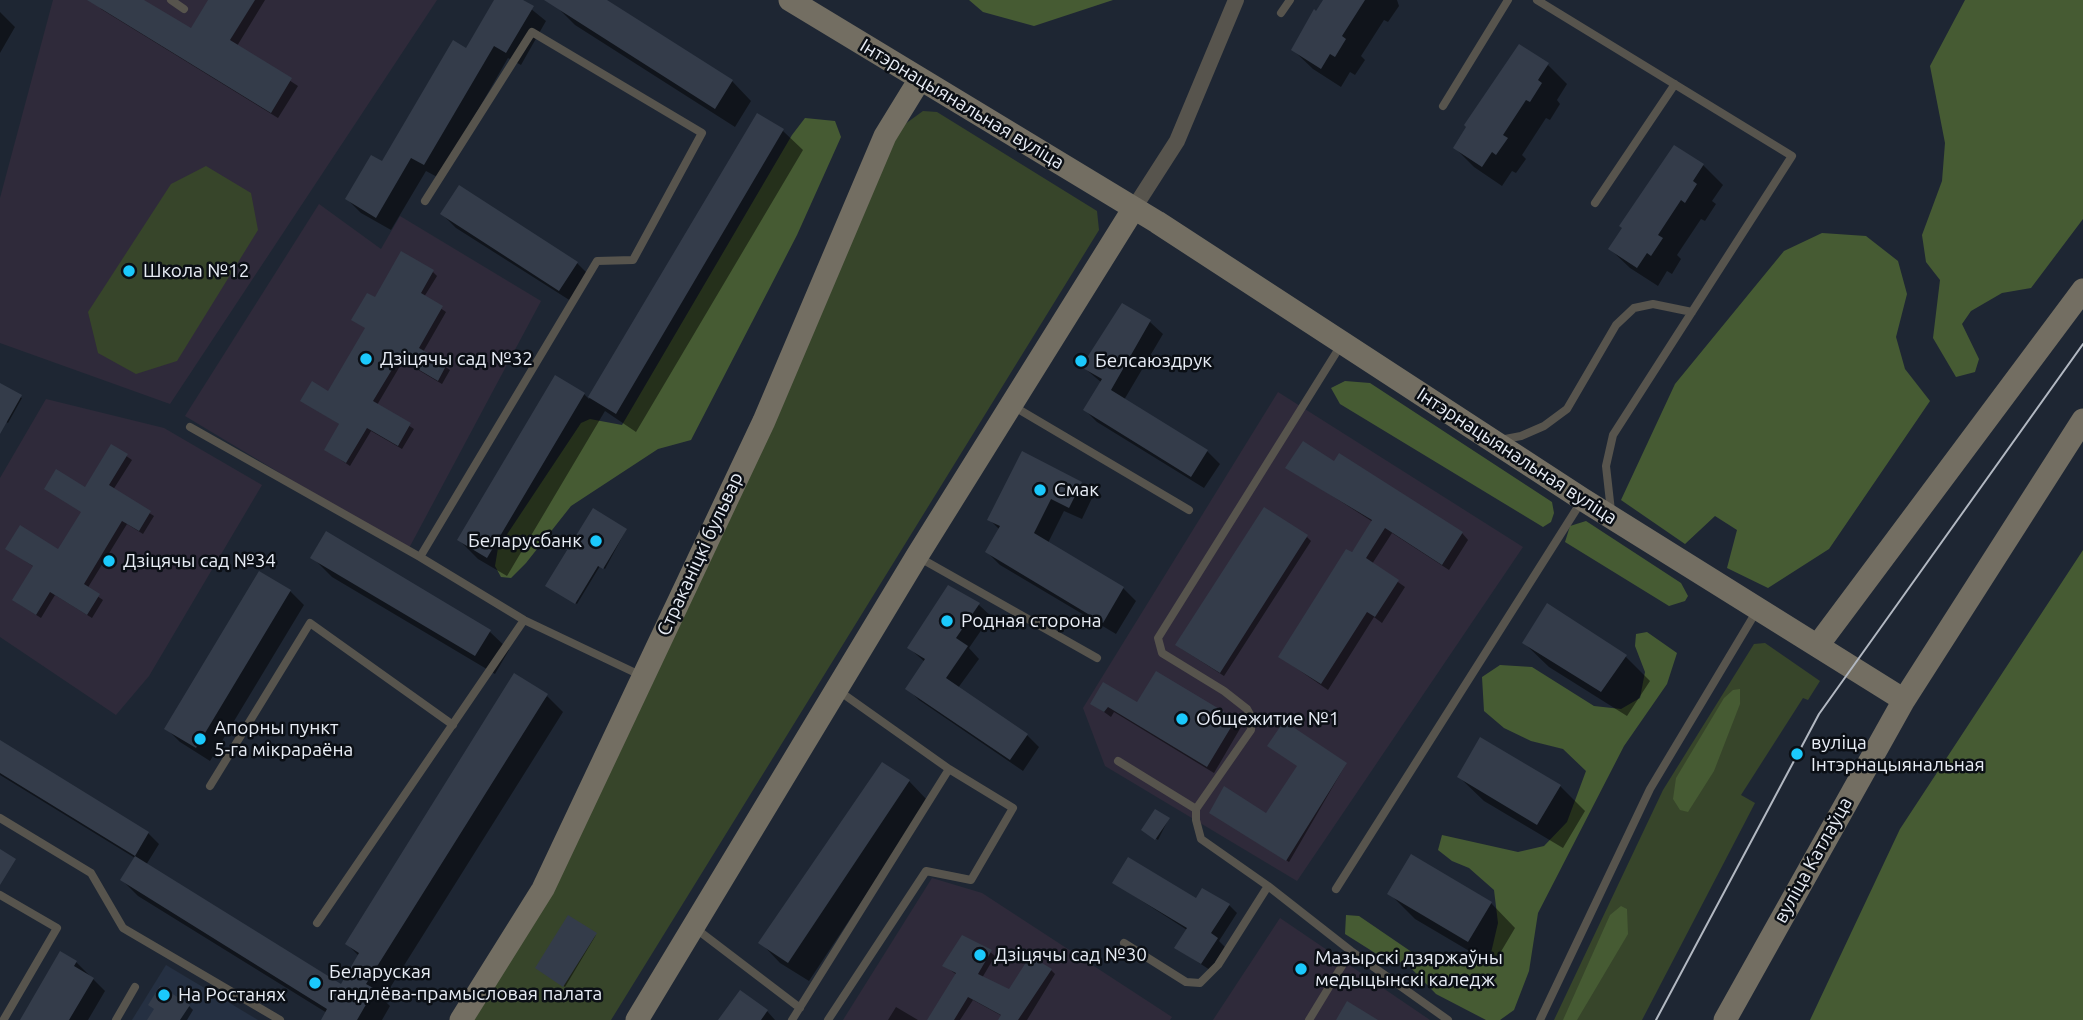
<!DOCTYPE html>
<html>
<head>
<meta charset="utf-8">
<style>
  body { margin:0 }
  canvas { display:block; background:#1e2633 }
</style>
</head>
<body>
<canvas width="2083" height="1020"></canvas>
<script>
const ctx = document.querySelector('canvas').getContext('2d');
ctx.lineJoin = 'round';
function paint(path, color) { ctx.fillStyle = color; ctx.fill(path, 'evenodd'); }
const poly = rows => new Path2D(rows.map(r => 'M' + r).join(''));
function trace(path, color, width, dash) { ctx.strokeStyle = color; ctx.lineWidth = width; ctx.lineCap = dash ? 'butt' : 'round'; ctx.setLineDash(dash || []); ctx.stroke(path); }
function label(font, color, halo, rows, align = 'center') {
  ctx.font = font + ' Ubuntu,sans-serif'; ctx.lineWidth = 5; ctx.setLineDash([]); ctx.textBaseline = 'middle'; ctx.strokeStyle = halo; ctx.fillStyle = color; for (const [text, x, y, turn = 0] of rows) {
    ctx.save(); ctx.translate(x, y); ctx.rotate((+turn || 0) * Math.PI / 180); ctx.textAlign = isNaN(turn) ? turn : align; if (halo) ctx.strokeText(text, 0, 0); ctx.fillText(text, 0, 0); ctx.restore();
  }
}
const built = poly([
  [166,965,258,1020,132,1020]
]);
const education = poly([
  [53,0,437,0,170,404,0,343,0,198],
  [319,204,381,249,400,216,541,301,408,550,185,416],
  [1278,392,1523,547,1297,881,1105,766,1083,708],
  [46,399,164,428,262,485,149,676,116,715,0,637,0,478],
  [932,878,982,893,1172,1017,1170,1020,843,1020],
  [1280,918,1430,1020,1213,1020]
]);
const green = poly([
  [923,111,937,112,1097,211,1099,230,611,1020,473,1020,901,127],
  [206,166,251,193,258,230,177,361,136,374,98,353,88,312,171,184],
  [1765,643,1820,681,1808,700,1803,698,1741,795,1755,803,1642,1020,1554,1020,1663,790,1754,644]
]);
const forest = poly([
  [969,0,1113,0,1034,26,983,12],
  [1965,0,2083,0,2083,219,2031,288,2002,293,1971,311,1962,324,1979,359,1975,372,1956,377,1933,338,1940,280,1926,262,1922,235,1942,181,1945,143,1930,66],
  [805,118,835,121,841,137,797,235,691,440,658,449,571,506,526,563,511,578,501,577,495,566,498,548,581,423,590,419,622,425,792,135],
  [1822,233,1866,236,1898,261,1907,294,1896,337,1905,369,1930,401,1829,549,1768,588,1727,568,1737,530,1715,516,1685,544,1621,500,1675,384,1784,251],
  [1345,381,1370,383,1552,502,1554,513,1551,522,1543,527,1340,404,1331,388],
  [1586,521,1681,583,1688,596,1685,601,1669,606,1565,542,1570,526],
  [2083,550,2083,1020,1810,1020,1900,829],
  [1647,632,1677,653,1667,684,1624,746,1538,913,1529,971,1514,1010,1500,1020,1486,1020,1436,994,1407,964,1383,958,1345,934,1346,915,1359,916,1419,957,1459,963,1491,953,1498,923,1494,890,1469,868,1452,861,1438,850,1442,835,1518,852,1544,846,1567,822,1586,771,1563,749,1531,741,1504,728,1484,711,1482,677,1500,665,1532,667,1594,706,1621,709,1640,698,1645,672,1635,646,1636,634],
  [1740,689,1740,704,1714,771,1688,812,1680,810,1673,799,1676,778,1724,698,1733,690],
  [1621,906,1627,909,1628,934,1577,1020,1563,1020,1610,915]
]);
const shadow = poly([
  [95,0,141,0,191,31,209,0,265,0,237,46,298,86,278,118,101,9],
  [496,0,520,0,546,21,521,65,508,58,439,178,426,171,391,230,361,213,347,199,383,164,467,50],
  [559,0,604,0,732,81,751,101,735,127,575,25,555,5],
  [1325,0,1397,0,1399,6,1388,22,1384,20,1361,56,1365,60,1355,75,1350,72,1341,87,1313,69,1293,50],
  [0,12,15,27,0,53],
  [1548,65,1567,84,1557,100,1560,104,1550,120,1546,118,1522,155,1526,159,1516,173,1512,171,1502,186,1474,167,1455,148],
  [757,115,783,131,803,150,636,432,605,411,507,576,478,559,459,540,584,394,589,399],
  [1703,165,1723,185,1712,201,1716,204,1705,221,1701,219,1677,255,1681,259,1672,274,1667,271,1658,286,1630,268,1610,249],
  [442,214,577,263,591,277,574,303,456,228],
  [433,272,437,276,424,297,446,312,423,352,450,370,442,384,403,361,377,405,414,429,402,449,371,431,350,466,326,450,341,425,302,401,329,393,366,329,375,299],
  [1122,305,1150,322,1163,334,1124,400,1207,451,1220,464,1204,488,1097,422,1085,410,1102,383,1083,367],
  [0,385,22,398,8,423,0,419],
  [112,446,132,460,113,490,154,516,143,534,127,524,87,589,103,600,92,618,55,595,41,618,19,604,34,567,8,549,59,551,83,513,86,489],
  [1335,464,1462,533,1468,540,1449,570,1392,533,1372,564,1405,587,1382,623,1374,617,1328,690,1280,657,1373,522,1287,467],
  [1080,483,1093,496,1082,519,1064,511,1048,543,1123,588,1136,601,1116,634,1000,565,987,552,1000,530,989,519],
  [626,530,605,569,600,566,577,604,549,587],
  [1307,537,1311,541,1224,676,1182,649],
  [313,558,489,631,509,650,495,674,332,577],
  [949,587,979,605,991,616,969,648,979,659,958,688,1027,735,1039,747,1023,771,919,700,907,688,925,662,909,648],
  [290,591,304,605,210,761,180,742,166,728],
  [1524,643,1625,656,1650,681,1627,716,1549,667],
  [547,696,563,712,383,999,390,1006,382,1020,323,1020,327,1013,138,896,122,880,135,858,0,775,0,742,148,833,159,844,146,865,342,987,359,956,347,944],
  [1093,704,1138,705,1235,721,1241,727,1214,773,1114,712,1111,717],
  [1346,764,1289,862,1212,814,1266,816],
  [1459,777,1560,786,1585,811,1563,848,1484,801],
  [909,781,928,801,809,981,780,963,761,943],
  [1168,820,1158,840,1145,831],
  [1114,883,1229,905,1237,913,1219,941,1225,947,1210,970,1176,948,1187,930],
  [1390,894,1491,903,1515,928,1493,965,1415,919],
  [596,935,565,987,539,969],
  [990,952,995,956,982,978,1009,992,1051,970,1055,974,1027,1020,1000,1020,1002,1016,973,1000,960,1020,929,1020,957,975,945,966],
  [76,962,105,991,88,1020,22,1020],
  [189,1006,193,1010,187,1020,149,1020],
  [896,1007,918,1020,888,1020],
  [767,1011,775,1020,721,1020]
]);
const building = poly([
  [87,0,144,0,191,28,208,0,255,0,230,40,292,78,271,113],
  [494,0,523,0,534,6,506,53,494,46,424,165,411,158,376,218,345,199,371,155,382,161,453,40,466,48],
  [544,0,607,0,733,80,715,109],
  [1323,0,1365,0,1342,36,1346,39,1335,57,1330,54,1321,69,1291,50,1314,9,1316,11],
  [1519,44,1549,63,1538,80,1542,83,1530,102,1526,100,1503,135,1508,138,1496,155,1492,152,1482,167,1453,148,1466,127,1464,125],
  [757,113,784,129,616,414,588,397],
  [1674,145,1704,164,1693,181,1697,184,1685,203,1681,200,1658,235,1663,238,1651,256,1647,253,1637,268,1608,249,1622,228,1619,226],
  [459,185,578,262,559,291,440,214],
  [401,251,434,270,421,293,443,306,419,348,447,364,438,381,399,358,373,401,411,423,398,446,367,428,346,463,324,450,339,424,300,401,312,381,328,391,365,328,351,320,367,293,375,297],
  [1122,303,1151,320,1111,390,1208,450,1191,477,1083,410,1102,379,1081,367],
  [555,375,585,393,487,558,457,540],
  [0,383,22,395,0,434],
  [1303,441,1334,461,1339,453,1463,532,1442,565,1385,528,1366,558,1399,580,1375,617,1367,612,1321,684,1278,657,1346,549,1352,552,1372,520,1285,468],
  [111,444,128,454,109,485,151,511,139,531,122,521,84,584,100,594,87,615,50,592,36,615,12,600,33,566,5,549,20,525,58,549,81,512,44,489,56,469,85,487],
  [1022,451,1082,482,1069,508,1051,499,1034,533,1124,587,1103,623,985,552,1000,526,987,520],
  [1264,507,1308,535,1220,673,1175,645],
  [593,508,627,529,603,569,598,566,575,604,545,586],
  [326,531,491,630,475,656,310,558],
  [259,571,291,590,196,748,164,729],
  [948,585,980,603,956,638,968,646,946,678,1028,734,1010,760,905,689,925,659,907,648],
  [1547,603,1627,655,1601,692,1522,643],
  [1156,671,1236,719,1207,767,1108,707,1104,712,1090,704,1103,682,1137,702],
  [514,673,548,694,366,984,375,989,357,1020,321,1020,327,1009,120,880,135,856,341,984,359,953,345,944],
  [1284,721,1347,763,1286,861,1209,813,1224,786,1266,813,1297,766,1267,746],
  [1480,737,1561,785,1537,825,1457,777],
  [0,740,149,832,135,856,0,773],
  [882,762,910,780,788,963,758,943],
  [1155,809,1170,818,1155,840,1141,830],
  [0,849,16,859,0,885],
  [1411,854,1492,902,1468,942,1387,894],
  [1128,857,1196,898,1202,888,1230,904,1211,933,1218,938,1201,964,1174,948,1187,928,1112,883],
  [568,915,597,933,563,987,535,968],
  [962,935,992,950,978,974,1009,989,1030,956,1052,969,1018,1020,998,1020,1001,1015,968,997,954,1020,927,1020,956,973,942,966],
  [60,951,77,961,74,966,94,978,69,1020,20,1020],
  [160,986,190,1005,180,1020,147,1020,154,1009,148,1005],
  [740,990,768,1010,761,1020,718,1020],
  [1347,1001,1378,1020,1336,1020]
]);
const lane = poly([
  [171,0,184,9],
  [1537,0,1792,156,1613,435,1606,466,1611,511],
  [1281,13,1290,0],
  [1443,106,1508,0],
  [425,201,532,32,702,133,633,260,597,261,420,557,524,620,642,676],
  [1595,203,1675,84],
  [1013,406,1189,510],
  [190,427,420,557],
  [1500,440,1521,436,1544,426,1567,409,1616,325,1634,308,1653,304,1692,312],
  [920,558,1097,658],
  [1118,761,1196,809],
  [210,786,310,623,453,725],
  [0,818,91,873,123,928,280,1020],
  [1268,886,1351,951,1448,1020],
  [1336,889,1581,502],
  [0,895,57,928,4,1019],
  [317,923,524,620],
  [695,928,800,1008],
  [1124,943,1186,982,1200,983,1218,965,1268,886,1201,839,1196,820,1196,809,1251,730,1252,718,1247,709,1224,691,1162,653,1158,638,1341,345],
  [116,1020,135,987],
  [792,1020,949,769,839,691],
  [828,1020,926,871,971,880,1013,808,949,769],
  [1309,1020,1351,951],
  [1540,1020,1650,789,1756,612]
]);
const street = poly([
  [1134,208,1177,141,1236,0]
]);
const secondary = poly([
  [790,0,1157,222,1582,499,1904,700],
  [1818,645,2083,290],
  [461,1020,543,889,764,421,885,136,920,79],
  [637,1020,917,556,1134,208],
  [1725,1020,1904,700,2083,420]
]);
const tram = poly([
  [1656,1020,1819,714,2083,344]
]);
const markers = [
  [129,271,7,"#1bc9fc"],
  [366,359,7,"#1bc9fc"],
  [1081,361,7,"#1bc9fc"],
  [1040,490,7,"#1bc9fc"],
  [596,541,7,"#1bc9fc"],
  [109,561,7,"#1bc9fc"],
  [947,621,7,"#1bc9fc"],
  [1182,719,7,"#1bc9fc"],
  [200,739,7,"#1bc9fc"],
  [1797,754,7,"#1bc9fc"],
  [980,955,7,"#1bc9fc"],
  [1301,969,7,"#1bc9fc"],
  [315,983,7,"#1bc9fc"],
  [164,995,7,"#1bc9fc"]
];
const streetNames = [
  ["Інтэрнацыянальная вуліца",962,104,31],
  ["Інтэрнацыянальная вуліца",1517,456,33],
  ["Страканіцкі бульвар",700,554,-65],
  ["вуліца Катлаўца",1813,860,-61]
];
const poiNames = [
  ["Школа №12",143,271],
  ["Дзіцячы сад №32",380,359],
  ["Белсаюздрук",1095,361],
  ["Смак",1054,490],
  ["Беларусбанк",582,541,"right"],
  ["Дзіцячы сад №34",123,561],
  ["Родная сторона",961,621],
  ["Общежитие №1",1196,719],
  ["Апорны пункт",214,728],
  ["5-га мікрараёна",214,750],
  ["вуліца",1811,743],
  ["Інтэрнацыянальная",1811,765],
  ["Дзіцячы сад №30",994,955],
  ["Мазырскі дзяржаўны",1315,958],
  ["медыцынскі каледж",1315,980],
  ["Беларуская",329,972],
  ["гандлёва-прамысловая палата",329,994],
  ["На Ростанях",178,995]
];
paint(built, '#253042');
paint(education, '#2f2a3a');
paint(green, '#37452a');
paint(forest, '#465b33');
paint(shadow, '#0007');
paint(building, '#343c4a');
trace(lane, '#57544d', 8);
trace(street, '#57544d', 16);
trace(secondary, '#736e62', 23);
trace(tram, '#b2b8c2', 2);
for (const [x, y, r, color] of markers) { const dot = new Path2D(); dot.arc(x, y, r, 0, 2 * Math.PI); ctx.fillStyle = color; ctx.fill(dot); trace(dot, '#0b0f15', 2.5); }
label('19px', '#e8edf6', '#0b0f15', streetNames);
label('19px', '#e8edf6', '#0b0f15', poiNames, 'left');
</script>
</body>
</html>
